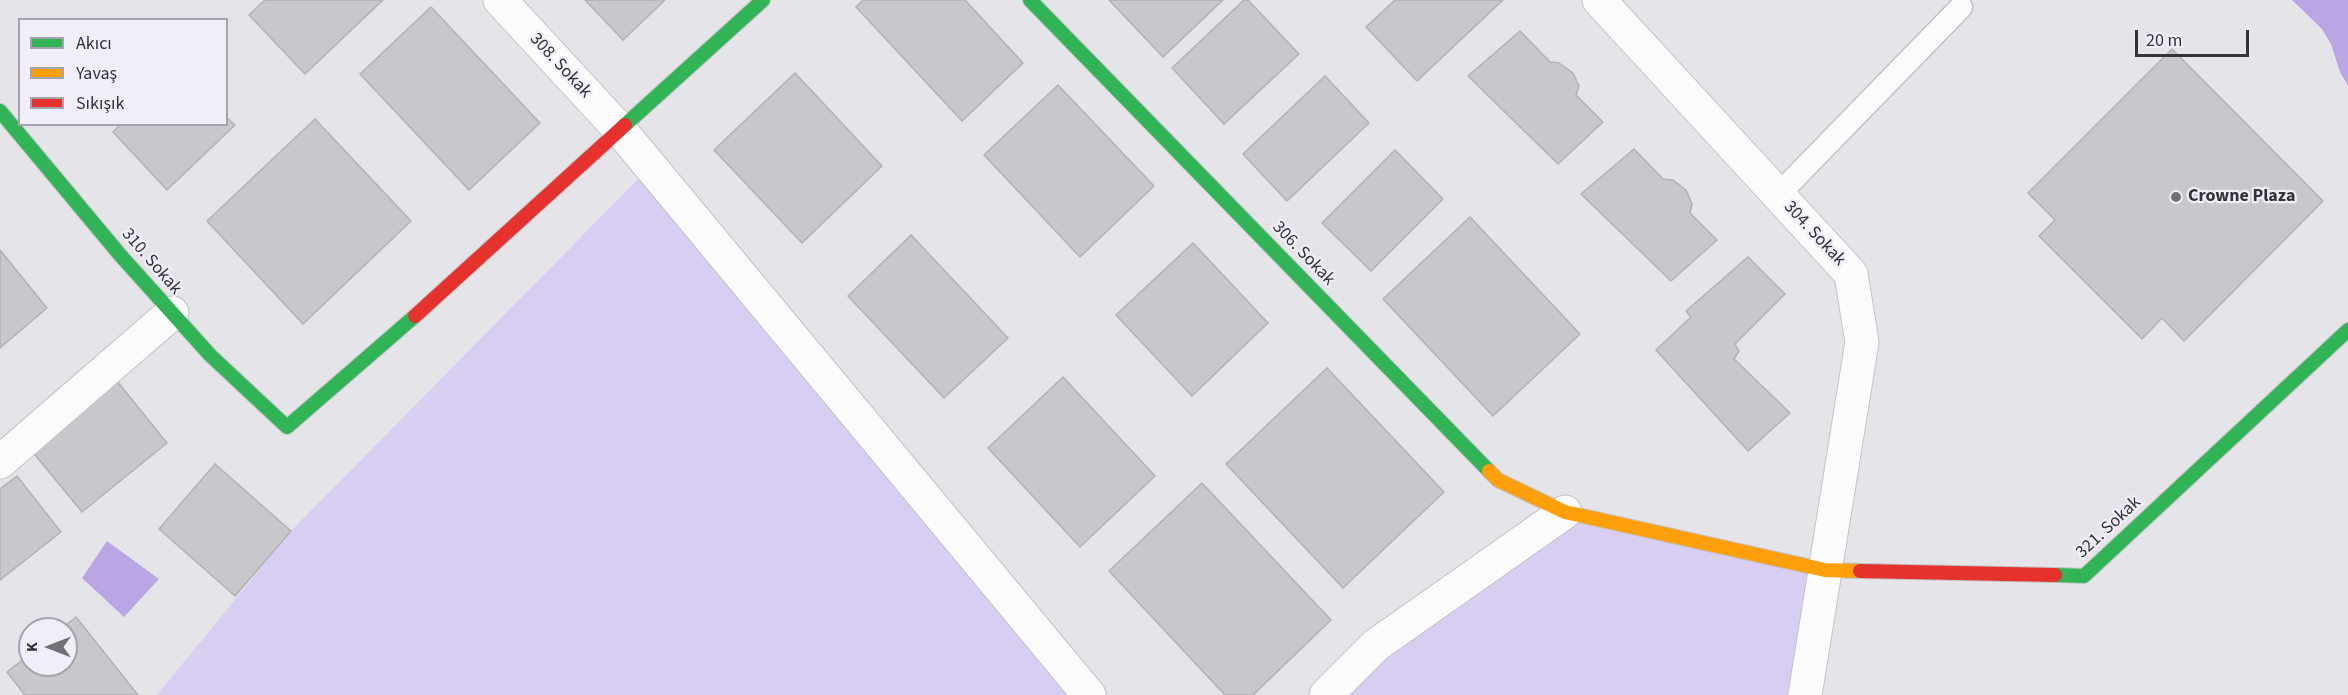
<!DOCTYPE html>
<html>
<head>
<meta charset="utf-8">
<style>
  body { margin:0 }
  #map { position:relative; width:2348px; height:695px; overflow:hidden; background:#e5e4e9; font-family:"Source Sans 3",sans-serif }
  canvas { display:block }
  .legend { position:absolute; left:18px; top:18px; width:210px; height:108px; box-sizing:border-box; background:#f1eef9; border:2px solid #a5a3ab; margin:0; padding:8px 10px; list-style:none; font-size:18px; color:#343337 }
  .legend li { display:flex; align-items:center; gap:12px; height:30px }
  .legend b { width:30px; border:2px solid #a5a3ab }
  .north { position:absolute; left:18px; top:617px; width:60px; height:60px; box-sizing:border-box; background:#f1eef9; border:2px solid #a5a3ab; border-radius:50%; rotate:270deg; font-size:16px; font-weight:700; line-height:24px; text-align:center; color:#343337 }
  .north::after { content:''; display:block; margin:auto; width:21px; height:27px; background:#727175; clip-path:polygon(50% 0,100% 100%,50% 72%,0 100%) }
  .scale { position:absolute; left:2135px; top:30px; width:114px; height:27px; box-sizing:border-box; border:3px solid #343337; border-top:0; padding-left:8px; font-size:18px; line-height:21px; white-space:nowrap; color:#343337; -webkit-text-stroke:4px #f1eef9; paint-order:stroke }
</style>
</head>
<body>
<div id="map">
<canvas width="2348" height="695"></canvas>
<ul class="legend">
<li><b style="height:8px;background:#30b455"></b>Akıcı</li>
<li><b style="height:8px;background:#ff9f0a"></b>Yavaş</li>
<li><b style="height:8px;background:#e5322d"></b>Sıkışık</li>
</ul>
<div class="north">K</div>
<div class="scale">20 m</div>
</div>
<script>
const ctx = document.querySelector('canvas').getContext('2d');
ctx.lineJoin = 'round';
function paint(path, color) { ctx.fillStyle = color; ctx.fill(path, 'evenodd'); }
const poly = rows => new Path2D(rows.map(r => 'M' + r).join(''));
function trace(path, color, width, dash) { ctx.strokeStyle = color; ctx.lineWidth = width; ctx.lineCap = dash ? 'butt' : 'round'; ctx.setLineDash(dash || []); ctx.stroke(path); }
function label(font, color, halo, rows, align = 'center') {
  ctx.font = font + ' "Source Sans 3",sans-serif'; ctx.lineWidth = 4.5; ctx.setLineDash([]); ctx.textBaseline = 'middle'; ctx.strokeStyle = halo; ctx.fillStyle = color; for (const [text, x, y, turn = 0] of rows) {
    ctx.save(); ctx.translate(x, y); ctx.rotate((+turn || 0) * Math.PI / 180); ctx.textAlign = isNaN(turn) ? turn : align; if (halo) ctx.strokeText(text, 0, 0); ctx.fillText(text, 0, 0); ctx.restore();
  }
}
const green = poly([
  [650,167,1089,695,157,695,291,531],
  [1565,512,1825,570,1805,695,1336,695]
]);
const water = poly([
  [2292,0,2348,0,2348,86,2340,72,2331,44,2322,29],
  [107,541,159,579,124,617,82,578]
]);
const building = poly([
  [265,0,383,0,305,74,249,15,265,0],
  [585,0,665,0,623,40,585,0],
  [863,0,965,0,1023,63,962,121,856,7,863,0],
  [1109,0,1223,0,1163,57,1109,0],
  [1244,0,1248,0,1299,54,1224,124,1172,68,1244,0],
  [1395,0,1503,0,1417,81,1366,27,1395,0],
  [431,7,540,123,469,190,360,74,431,7],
  [1520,31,1550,62,1559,63,1573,73,1579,86,1576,95,1603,122,1558,164,1468,76,1520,31],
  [2172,49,2323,201,2184,341,2162,318,2142,339,2039,236,2055,220,2028,193,2172,49],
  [795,73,882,166,802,243,714,150,795,73],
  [1325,76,1369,123,1287,201,1243,154,1325,76],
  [1058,85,1154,186,1080,257,984,155,1058,85],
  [226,117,235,125,167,190,113,132,121,124,226,124,226,117],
  [315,119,411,221,303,324,207,221,315,119],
  [1634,149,1663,179,1673,180,1686,190,1692,204,1690,213,1717,240,1671,281,1581,194,1634,149],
  [1395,150,1443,199,1371,271,1322,223,1395,150],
  [1470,217,1580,334,1493,416,1383,299,1470,217],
  [911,235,1008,338,944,398,848,296,911,235],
  [1193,243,1268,323,1192,396,1116,315,1193,243],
  [0,250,47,308,0,348,0,250],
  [1748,257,1785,294,1735,344,1739,351,1734,359,1790,413,1748,451,1656,350,1691,317,1686,311,1748,257],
  [1327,368,1444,492,1343,588,1226,464,1327,368],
  [1063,377,1155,476,1080,547,988,448,1063,377],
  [116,380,167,443,82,512,31,450,116,380],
  [215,464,291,531,235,596,159,529,215,464],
  [17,476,61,532,0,580,0,489,17,476],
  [1202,483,1331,620,1253,695,1225,695,1109,571,1202,483],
  [76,617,138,695,25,695,7,672,30,654,30,665,66,665,66,629,61,629,76,617]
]);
const lane = poly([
  [1778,195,1961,7]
]);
const street = poly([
  [500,0,621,131,1089,695],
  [1599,0,1851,274,1862,342,1805,695],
  [0,462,172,313],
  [1326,695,1376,645,1565,512]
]);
const fast = poly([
  [1030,0,1489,471],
  [0,111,121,256,210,355,287,427,415,316],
  [625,125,763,0],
  [2055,575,2084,576,2348,330]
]);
const slow = poly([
  [1489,471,1498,480,1565,512,1825,570,1860,571]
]);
const jam = poly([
  [415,316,625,125],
  [1860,571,2055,575]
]);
const markers = [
  [2176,197,6,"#727175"]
];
const streetNames = [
  ["308. Sokak",560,66,47],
  ["304. Sokak",1814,234,47],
  ["306. Sokak",1303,254,46],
  ["310. Sokak",151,262,49],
  ["321. Sokak",2109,528,-43]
];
const poiNames = [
  ["Crowne Plaza",2188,197]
];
paint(green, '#d8cef1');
paint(water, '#baa6e4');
paint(building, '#c8c7cc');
trace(building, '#b2b1b5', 1.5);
trace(lane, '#c3c2c6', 25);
trace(street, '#c3c2c6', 35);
trace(fast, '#c3c2c6', 16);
trace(slow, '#c3c2c6', 16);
trace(jam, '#c3c2c6', 16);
trace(lane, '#fbfbfc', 22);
trace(street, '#fbfbfc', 33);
trace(fast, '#30b455', 14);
trace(slow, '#ff9f0a', 14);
trace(jam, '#e5322d', 14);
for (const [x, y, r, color] of markers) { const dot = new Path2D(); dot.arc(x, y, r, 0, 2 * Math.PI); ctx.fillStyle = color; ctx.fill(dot); trace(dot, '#f1eef9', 2); }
label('18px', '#343337', '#f1eef9', streetNames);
label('bold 18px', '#343337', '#f1eef9', poiNames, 'left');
</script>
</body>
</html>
